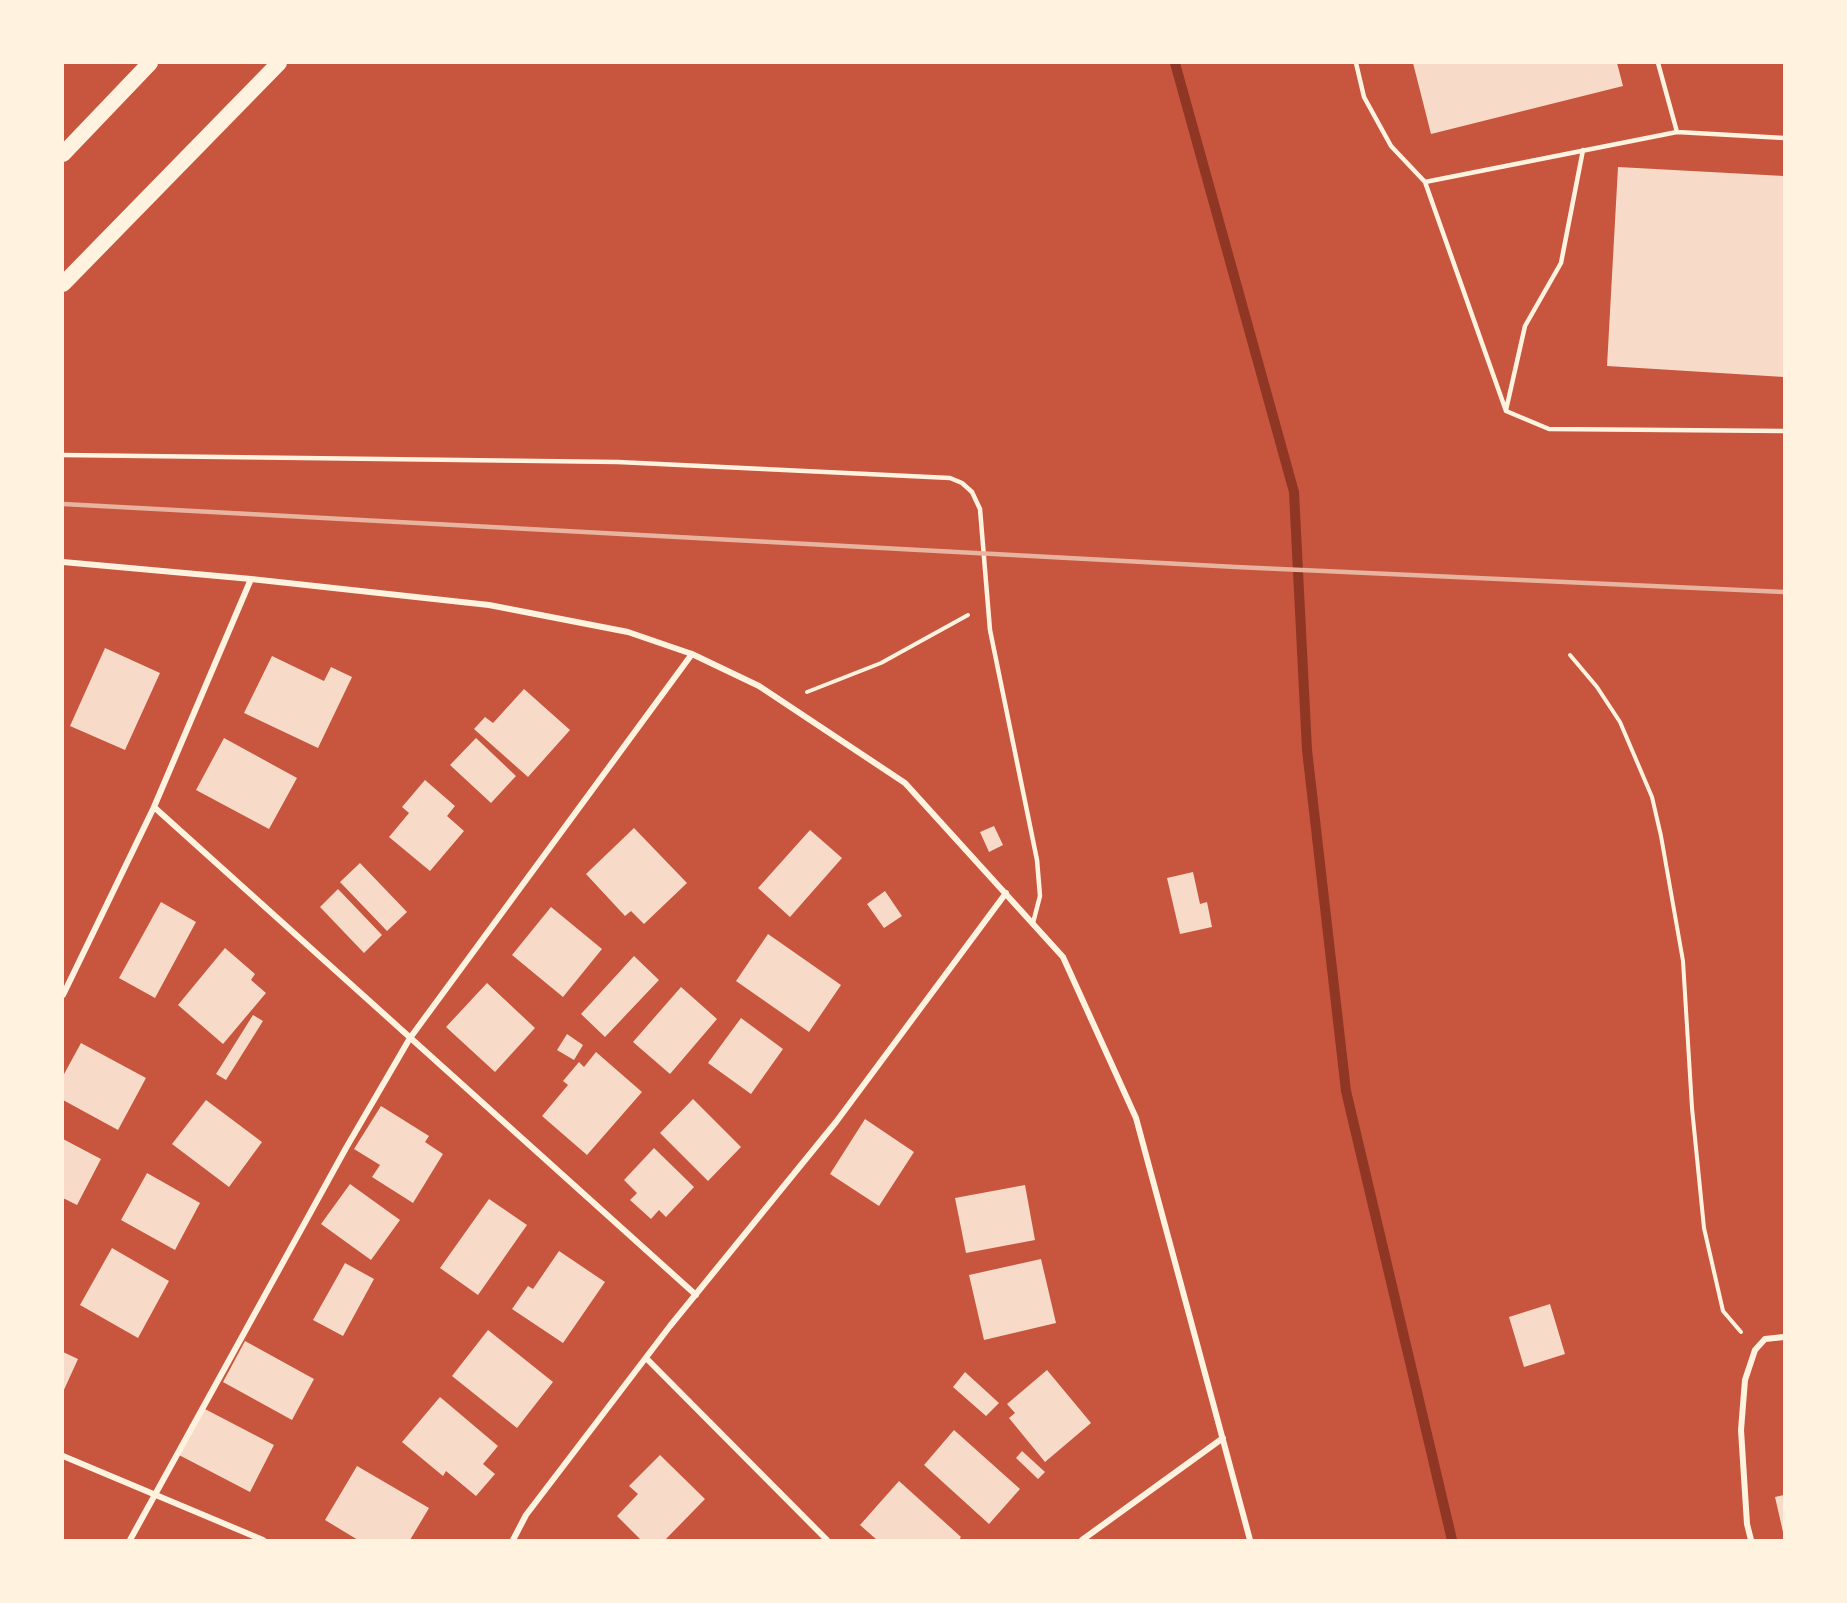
<!DOCTYPE html>
<html>
<head>
<meta charset="utf-8">
<style>
  body { margin:0 }
  #map { position:relative; width:1847px; height:1603px; overflow:hidden; background:#c8553d; font-family:"PT Sans Narrow",sans-serif }
  canvas { display:block }
  .frame { position:absolute; inset:0; border:64px solid #fff3e0; pointer-events:none }
</style>
</head>
<body>
<div id="map">
<canvas width="1847" height="1603"></canvas>
<div class="frame"></div>
</div>
<script>
const ctx = document.querySelector('canvas').getContext('2d');
ctx.lineJoin = 'round';
const poly = rows => new Path2D(rows.map(r => 'M' + r).join(''));
function trace(path, color, width, dash) { ctx.strokeStyle = color; ctx.lineWidth = width; ctx.lineCap = dash ? 'butt' : 'round'; ctx.setLineDash(dash || []); ctx.stroke(path); }
function paint(path, color) { ctx.fillStyle = color; ctx.fill(path, 'evenodd'); }
const stream = poly([
  [1175,63,1294,492,1307,750,1346,1091,1452,1540]
]);
const building = poly([
  [1413,63,1617,63,1623,86,1431,134],
  [1618,167,1784,176,1784,377,1607,366],
  [105,648,160,673,125,750,70,726],
  [272,656,324,681,331,667,352,677,318,748,244,713],
  [524,689,570,730,528,777,474,729,485,717,493,723],
  [224,738,297,778,269,829,196,790],
  [476,738,516,776,491,803,450,765],
  [425,780,455,806,447,816,464,831,430,871,389,837,409,813,402,807],
  [994,826,1003,845,989,852,980,832],
  [634,828,687,883,644,924,631,911,625,916,586,874],
  [810,830,842,858,790,917,758,888],
  [360,863,407,912,387,931,340,882],
  [1193,872,1200,904,1207,902,1212,927,1180,934,1167,878],
  [338,889,382,935,364,953,320,907],
  [885,891,902,916,884,928,867,904],
  [161,902,196,922,155,998,119,978],
  [551,907,602,949,563,997,512,955],
  [768,934,841,985,809,1032,736,981],
  [225,948,255,974,251,980,266,993,223,1044,178,1005],
  [634,956,659,980,605,1037,581,1014],
  [487,983,535,1028,495,1072,446,1027],
  [681,987,717,1019,670,1074,633,1042],
  [253,1015,263,1021,226,1080,216,1074],
  [741,1018,783,1049,751,1094,708,1063],
  [567,1034,583,1045,574,1060,557,1050],
  [81,1043,146,1078,118,1130,63,1100,63,1076],
  [596,1052,642,1092,587,1155,542,1116,568,1085,563,1081,579,1062,584,1067],
  [693,1099,741,1147,708,1181,660,1133],
  [206,1100,262,1142,229,1187,172,1144],
  [381,1106,429,1136,425,1142,443,1154,413,1203,372,1177,380,1165,354,1149],
  [865,1119,914,1152,879,1206,830,1174],
  [63,1139,101,1159,77,1205,63,1198],
  [654,1148,694,1187,666,1217,659,1210,651,1219,630,1200,637,1193,624,1180],
  [147,1173,200,1203,175,1250,121,1220],
  [350,1184,400,1220,371,1260,321,1224],
  [1025,1185,1035,1240,966,1253,955,1198],
  [489,1199,527,1225,478,1295,440,1268],
  [112,1248,169,1281,138,1338,80,1305],
  [559,1251,605,1282,563,1343,512,1309,528,1286,533,1289],
  [1041,1259,1056,1323,984,1340,969,1275],
  [345,1263,374,1279,343,1336,313,1320],
  [1550,1304,1565,1354,1524,1367,1509,1317],
  [488,1330,553,1382,517,1428,452,1376],
  [245,1341,314,1379,292,1420,223,1382],
  [63,1352,78,1359,63,1392],
  [1047,1370,1091,1423,1045,1462,1009,1418,1015,1413,1007,1404],
  [965,1372,999,1403,986,1416,953,1387],
  [440,1397,498,1446,483,1464,495,1474,476,1496,446,1471,443,1476,402,1442],
  [203,1408,274,1445,250,1492,179,1455],
  [954,1430,1020,1489,989,1524,924,1465],
  [1022,1451,1045,1472,1038,1479,1016,1458],
  [660,1455,705,1499,665,1540,641,1540,617,1516,638,1494,629,1486],
  [357,1466,429,1508,410,1540,358,1540,325,1520],
  [899,1481,961,1537,959,1540,877,1540,860,1525],
  [1784,1495,1784,1532,1783,1532,1775,1497]
]);
const path = poly([
  [1570,655,1597,687,1620,722,1652,797,1661,836,1683,961,1692,1108,1704,1228,1723,1311,1741,1332],
  [807,692,881,663,968,615]
]);
const service = poly([
  [1356,63,1364,97,1391,146,1425,182,1506,411,1549,429,1784,431],
  [1658,63,1677,132,1784,138],
  [1425,182,1677,132],
  [1506,410,1525,326,1561,263,1583,150],
  [63,455,618,462,950,478,962,483,972,492,980,509,990,630,1037,860,1040,896,1033,923]
]);
const minor = poly([
  [63,562,251,579,489,605,628,632,692,654,759,686,905,783,1063,957,1136,1118,1250,1540],
  [251,579,154,807,696,1295],
  [63,995,154,807],
  [646,1358,827,1540],
  [63,1456,263,1540],
  [130,1540,346,1148,410,1038,692,654],
  [513,1540,526,1515,670,1326,836,1122,1006,893],
  [1082,1540,1223,1438],
  [1751,1540,1747,1524,1741,1430,1745,1380,1755,1350,1765,1339,1784,1337]
]);
const trunk = poly([
  [63,154,150,63],
  [63,284,279,63]
]);
const rail = poly([
  [63,504,1236,567,1784,592]
]);
trace(stream, '#8f3625', 10);
paint(building, '#f7dbc8');
trace(path, '#fff3e0', 4);
trace(service, '#fff3e0', 4.5);
trace(minor, '#fff3e0', 6);
trace(trunk, '#fff3e0', 16);
trace(rail, '#e9b49f', 4.5);
</script>
</body>
</html>
